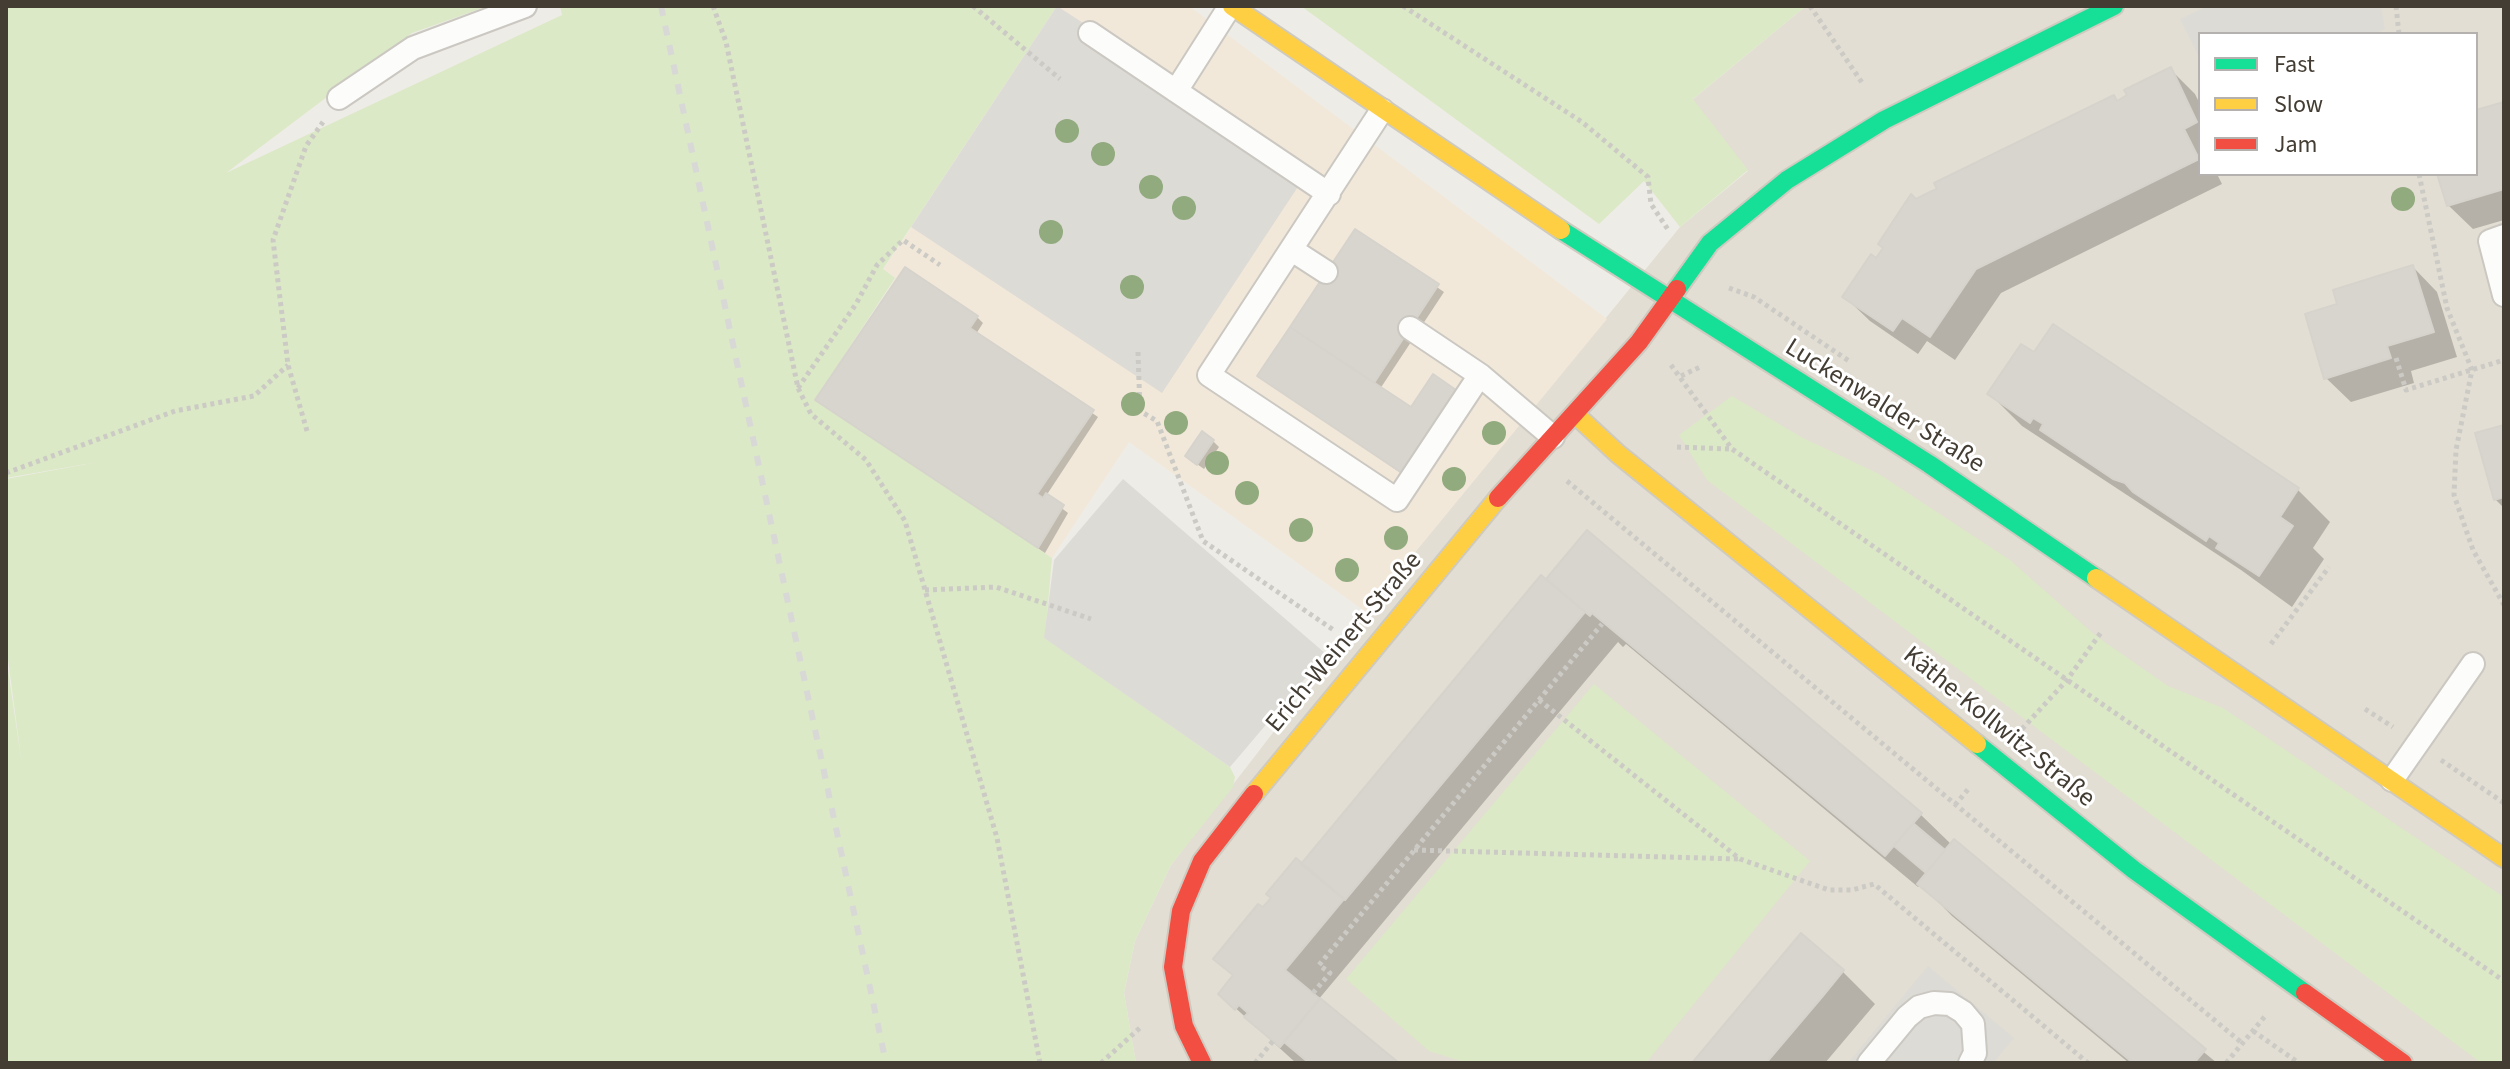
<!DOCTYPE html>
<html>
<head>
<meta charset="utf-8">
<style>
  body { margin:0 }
  #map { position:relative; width:2510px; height:1069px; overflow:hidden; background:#eeece6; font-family:"Source Sans 3",sans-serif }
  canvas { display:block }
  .frame { position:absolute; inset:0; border:8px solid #433d34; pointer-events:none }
  .legend { position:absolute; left:2198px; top:32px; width:280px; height:144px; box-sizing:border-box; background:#fff; border:2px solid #b4b1ae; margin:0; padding:10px 14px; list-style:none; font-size:24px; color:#433d34 }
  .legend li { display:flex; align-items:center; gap:16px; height:40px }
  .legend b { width:40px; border:2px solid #b4b1ae }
</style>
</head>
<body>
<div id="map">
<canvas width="2510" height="1069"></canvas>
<div class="frame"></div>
<ul class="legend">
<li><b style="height:10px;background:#16e098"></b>Fast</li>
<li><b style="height:10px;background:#ffcf43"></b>Slow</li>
<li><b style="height:10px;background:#f24e42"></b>Jam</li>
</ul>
</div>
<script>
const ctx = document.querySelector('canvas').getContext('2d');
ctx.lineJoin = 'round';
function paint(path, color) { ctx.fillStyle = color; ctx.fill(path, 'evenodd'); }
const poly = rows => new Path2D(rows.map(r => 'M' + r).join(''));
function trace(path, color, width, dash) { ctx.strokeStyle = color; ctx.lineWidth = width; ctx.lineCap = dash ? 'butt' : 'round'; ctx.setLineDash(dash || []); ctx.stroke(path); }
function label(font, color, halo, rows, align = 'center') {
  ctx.font = font + ' "Source Sans 3",sans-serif'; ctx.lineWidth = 6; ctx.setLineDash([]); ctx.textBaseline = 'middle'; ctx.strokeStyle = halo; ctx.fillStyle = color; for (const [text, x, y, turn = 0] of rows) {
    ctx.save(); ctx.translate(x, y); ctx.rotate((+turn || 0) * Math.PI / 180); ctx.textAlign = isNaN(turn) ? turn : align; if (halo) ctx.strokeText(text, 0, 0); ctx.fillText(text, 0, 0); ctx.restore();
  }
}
const residential = poly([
  [1806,6,2504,6,2504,1063,1136,1063,1124,993,1135,941,1171,865,1366,612,1680,227,1748,171,1692,100],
  [2200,34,2476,34,2476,174,2200,174]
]);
const commercial = poly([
  [1057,6,1189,6,1607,319,1366,612,1129,442,1052,558,815,400,895,279,883,270]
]);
const green = poly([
  [6,6,488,6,412,33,226,173,562,15,560,6,1057,6,883,269,895,278,815,400,1052,558,1045,638,1230,767,1235,777,1233,787,1171,865,1135,941,1124,993,1136,1063,6,1063,6,656,22,765,6,644,6,479,103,461,6,478],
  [1301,6,1806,6,1693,99,1748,170,1680,227,1644,181,1599,224],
  [1732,396,1801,437,1879,474,2010,560,2096,636,2168,686,2223,708,2504,897,2504,1063,2481,1063,1707,480,1679,435],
  [1594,684,1810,861,1646,1063,1467,1063,1429,1051,1346,979]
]);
const parking = poly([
  [1057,6,1309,170,1162,393,911,227],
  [2207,6,2381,6,2385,29,2375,34,2200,34,2200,59,2180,19],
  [1123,479,1326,654,1230,767,1044,638,1054,560],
  [1928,966,2014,1038,1993,1063,1848,1063]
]);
const shadow = poly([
  [2170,69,2195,94,2200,104,2200,174,2217,174,2222,184,2001,293,1955,360,1927,341,1918,354,1870,321,1845,297,1876,260,1916,201,2118,102],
  [2504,104,2504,220,2473,229,2448,205,2439,174,2476,174,2476,112],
  [1355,231,1444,292,1380,389,1411,410,1433,377,1461,398,1408,478,1259,376],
  [2413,267,2437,292,2457,357,2411,371,2414,383,2351,402,2326,378,2340,306],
  [977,317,983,323,976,334,1098,417,1046,496,1068,513,1045,553,824,406],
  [1990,394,2298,490,2330,522,2313,548,2324,559,2292,607,2241,570,2022,426],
  [2504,427,2504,508,2495,499],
  [1213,441,1219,447,1204,469,1194,462],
  [1587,533,1920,814,1952,845,2217,1063,2129,1063,1952,916,1921,884,1918,887,1626,644,1623,647,1618,642,1318,1000,1394,1063,1296,1063,1220,994,1234,977,1215,959,1302,867],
  [1842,971,1875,1004,1825,1063,1695,1063]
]);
const building = poly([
  [2171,67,2197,122,2184,129,2199,159,1976,269,1930,337,1902,318,1893,331,1842,297,1871,254,1876,258,1883,248,1878,244,1911,194,1916,199,1932,191,1937,189,1934,183,2114,95,2117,101,2127,95,2124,90,2171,67],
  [2504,102,2504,189,2447,206,2437,174,2476,174,2476,110,2504,102],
  [1355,229,1439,284,1374,383,1290,327,1355,229],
  [2413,265,2434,332,2387,346,2391,358,2324,379,2305,314,2337,304,2333,290,2413,265],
  [905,267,978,316,970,328,1094,410,1037,494,1043,498,1046,493,1064,505,1038,548,815,400,905,267],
  [2053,324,2299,488,2280,517,2293,526,2259,576,2216,548,2219,543,2209,536,2206,541,2133,492,2125,483,2113,479,2040,430,2043,424,2033,418,2030,423,1987,394,2021,344,2034,352,2053,324],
  [1290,327,1411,407,1433,374,1456,390,1402,473,1257,376,1290,327],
  [2504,425,2504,497,2494,500,2475,433,2504,425],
  [1202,431,1214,440,1197,465,1185,456,1202,431],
  [1587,530,1922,813,1885,856,1592,613,1590,616,1546,579,1587,530],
  [1541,575,1585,612,1345,900,1301,864,1541,575],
  [1913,823,1945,850,1926,873,1894,846,1913,823],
  [1954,839,2206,1049,2194,1063,2133,1063,1917,884,1954,839],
  [1296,858,1344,899,1285,970,1320,999,1280,1047,1244,1017,1248,1013,1239,1005,1235,1010,1218,994,1233,975,1213,959,1258,904,1263,907,1271,898,1266,894,1296,858],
  [1801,933,1844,970,1822,997,1766,1063,1692,1063,1801,933],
  [1320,998,1399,1063,1309,1063,1284,1042,1320,998]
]);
const path = poly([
  [713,6,726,42,798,388,811,414,866,460,905,521,997,838,1040,1063],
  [973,6,1060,79],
  [1403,6,1582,122,1648,177,1651,204,1669,231],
  [1810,6,1863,84],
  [2396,6,2399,34],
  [2419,174,2447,308,2472,370,2456,450,2454,495,2473,550,2504,605],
  [1729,288,1754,297,1849,361],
  [1138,352,1140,411,1157,421,1203,541,1335,631],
  [2396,358,2406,390,2504,360],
  [1671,365,1732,449,2504,981],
  [1681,376,1700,367],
  [798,388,856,304,877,265,903,240,940,265],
  [307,431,288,365,273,240,306,146,323,122],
  [1677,447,1731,449],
  [6,473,175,411,254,396,288,365],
  [1567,481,2242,1043],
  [925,590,996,587,1091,619],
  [2271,644,2329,567],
  [1539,700,1740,859,1829,890,1852,890,1874,884,2088,1063],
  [2365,709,2393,727],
  [2022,729,2067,680,2102,631],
  [2441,760,2504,803],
  [1955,805,1970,787],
  [1414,850,1739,859],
  [1313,993,1330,973,1319,965,1602,624],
  [2253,1031,2299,1063],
  [1101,1063,1142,1026],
  [1255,1063,1273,1041],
  [2226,1063,2266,1015]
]);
const lane = poly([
  [1090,33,1329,194],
  [1176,91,1230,6],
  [339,98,413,48,525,6],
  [1382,110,1209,375,1397,500,1480,375],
  [2504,236,2490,241,2504,295],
  [1292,250,1326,272],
  [1410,328,1480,375,1553,437],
  [2392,780,2473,664],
  [1869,1063,1907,1017,1919,1007,1934,1003,1950,1004,1963,1012,1973,1024,1975,1053,1970,1063]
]);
const fast = poly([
  [1561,230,1929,464,2096,578],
  [1677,289,1710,243,1787,180,1884,120,2114,6],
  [1977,744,2134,870,2305,993]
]);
const slow = poly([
  [1232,6,1561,230],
  [1576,415,1618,454,1977,744],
  [2096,578,2504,858],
  [1254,794,1498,498]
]);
const jam = poly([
  [1498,498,1639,342,1677,289],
  [2305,993,2403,1063],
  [1202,1063,1184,1026,1173,967,1181,911,1202,861,1254,794]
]);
const rail = poly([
  [661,6,886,1063]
]);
const trees = [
  [1067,131],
  [1103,154],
  [1151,187],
  [2403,199],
  [1184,208],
  [1051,232],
  [1132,287],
  [1133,404],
  [1176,423],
  [1494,433],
  [1217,463],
  [1454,479],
  [1247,493],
  [1301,530],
  [1396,538],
  [1347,570]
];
const streetNames = [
  ["Luckenwalder Straße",1884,407,32],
  ["Erich-Weinert-Straße",1345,643,-50],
  ["Käthe-Kollwitz-Straße",1998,728,39]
];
paint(residential, '#e3ded3');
paint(commercial, '#f1e8d9');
paint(green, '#dbe9c6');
paint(parking, '#dddbd6');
paint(shadow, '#0003');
paint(building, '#d8d5cf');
trace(building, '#d6d3cc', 2);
trace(lane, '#cbc8c2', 26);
trace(fast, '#cfcabf', 22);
trace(slow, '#cfcabf', 22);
trace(jam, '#cfcabf', 22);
trace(path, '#cccac5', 5, [4, 4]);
trace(lane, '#fcfcfb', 22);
trace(fast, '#16e098', 18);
trace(slow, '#ffcf43', 18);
trace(jam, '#f24e42', 18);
trace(rail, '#d8d8d7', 6, [10, 10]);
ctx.fillStyle = '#91aa7e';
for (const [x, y] of trees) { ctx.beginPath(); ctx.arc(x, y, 12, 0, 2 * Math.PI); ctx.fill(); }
label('26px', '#433d34', '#fff', streetNames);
</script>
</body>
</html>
